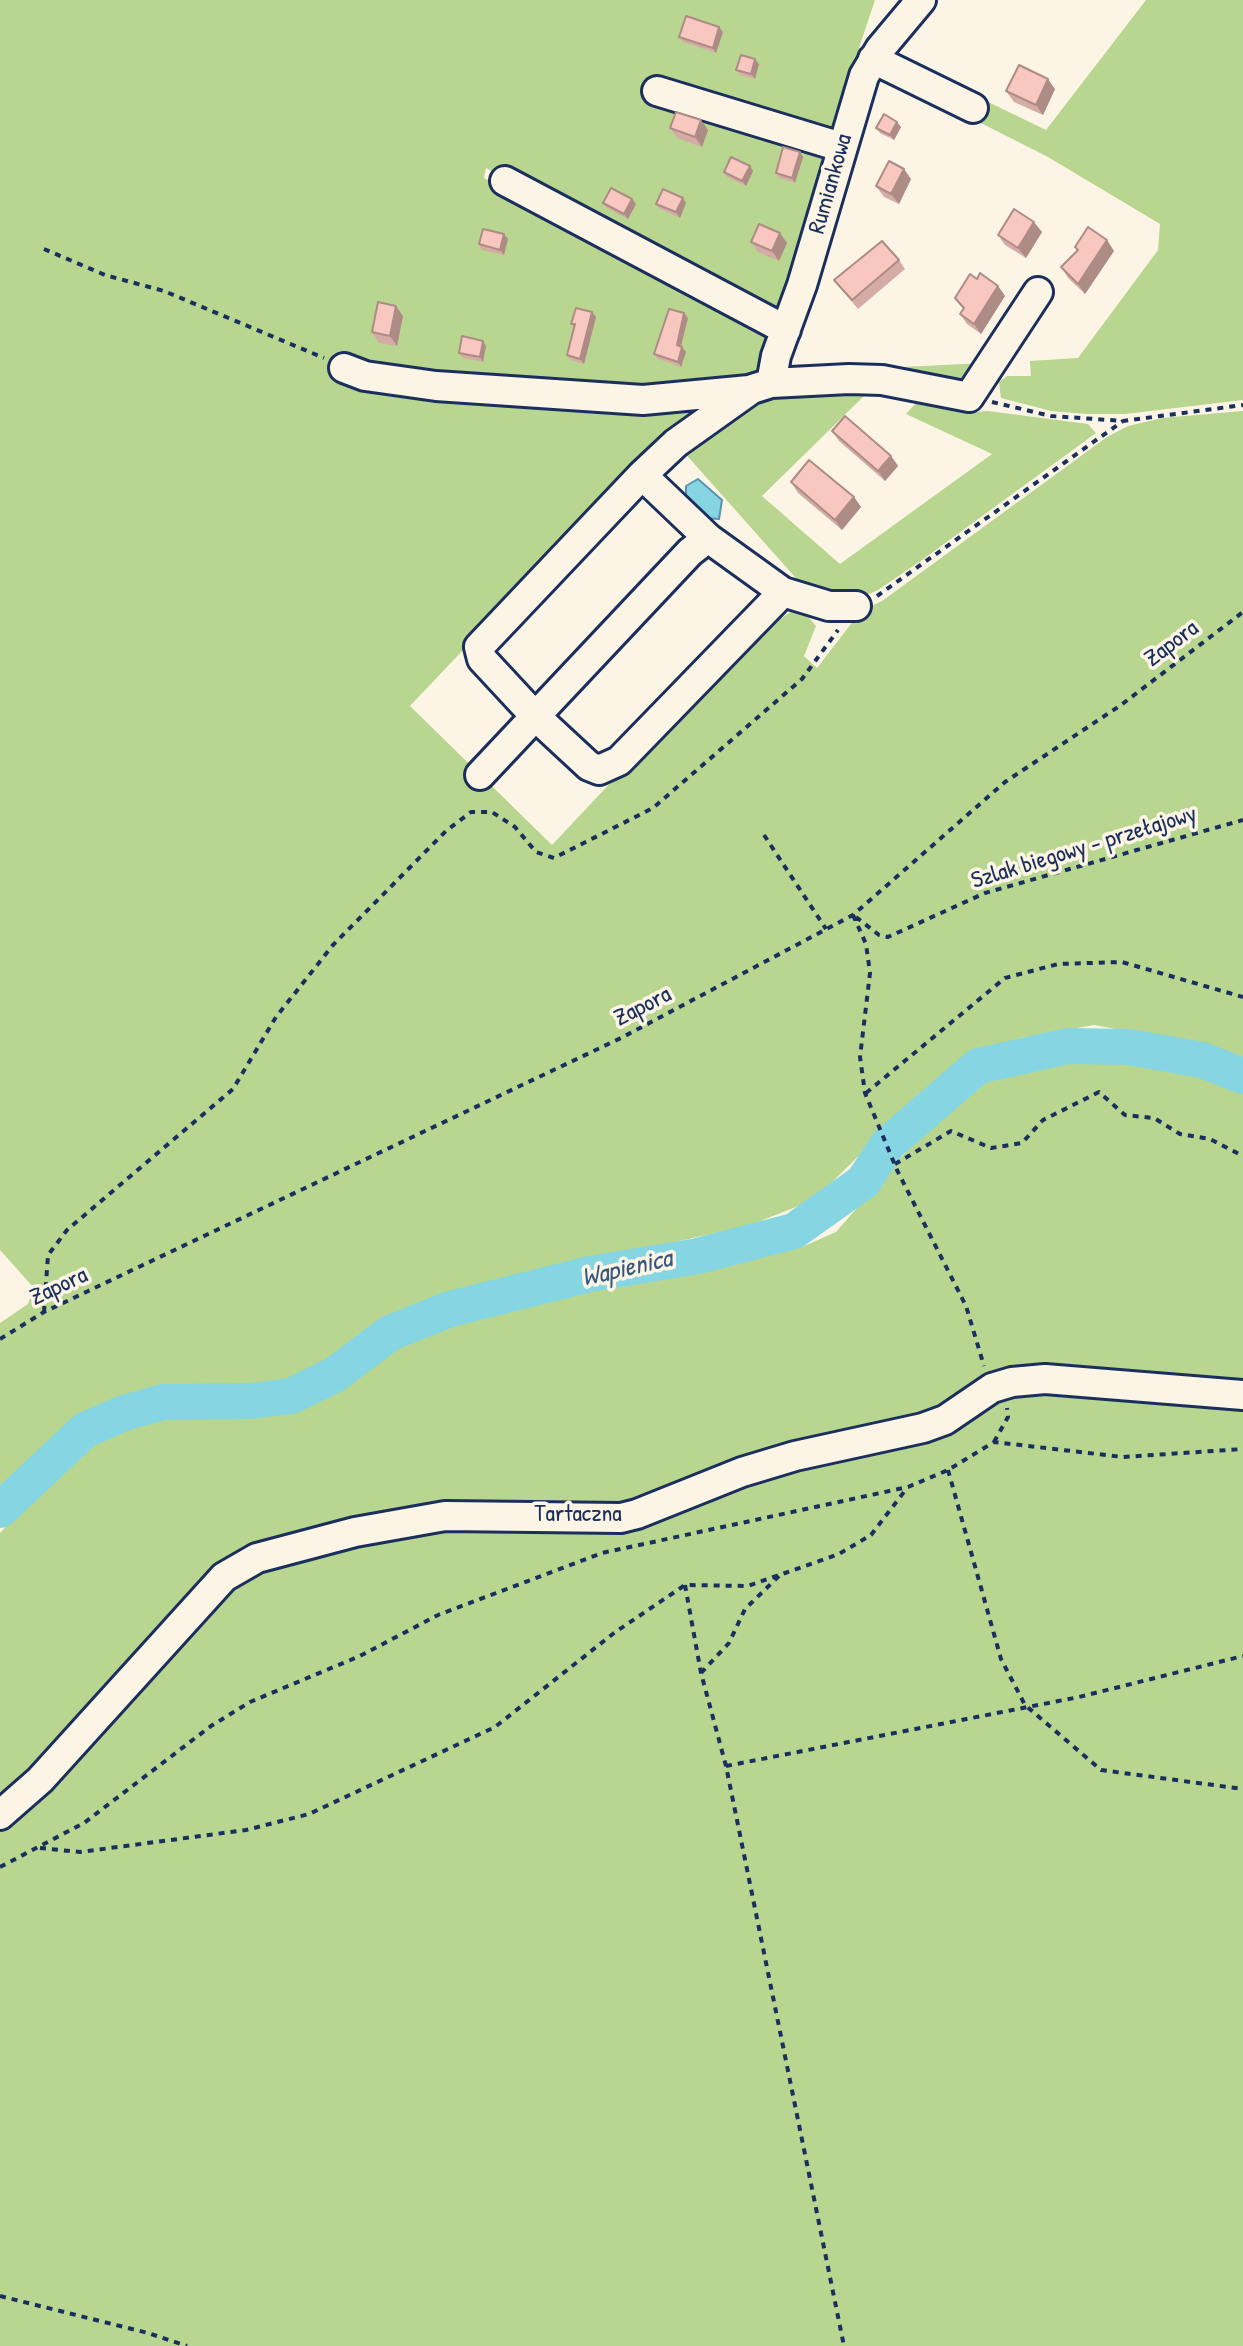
<!DOCTYPE html>
<html>
<head>
<meta charset="utf-8">
<style>
  body { margin:0 }
  canvas { display:block; background:#fcf5e5 }
</style>
</head>
<body>
<canvas width="1243" height="2346"></canvas>
<script>
const ctx = document.querySelector('canvas').getContext('2d');
ctx.lineJoin = 'round';
function paint(path, color) { ctx.fillStyle = color; ctx.fill(path, 'evenodd'); }
const poly = rows => new Path2D(rows.map(r => 'M' + r).join(''));
function trace(path, color, width, dash) { ctx.strokeStyle = color; ctx.lineWidth = width; ctx.lineCap = dash ? 'butt' : 'round'; ctx.setLineDash(dash || []); ctx.stroke(path); }
function label(font, color, halo, rows, align = 'center') {
  ctx.font = font + ' "Patrick Hand",sans-serif'; ctx.lineWidth = 7; ctx.setLineDash([]); ctx.textBaseline = 'middle'; ctx.strokeStyle = halo; ctx.fillStyle = color; for (const [text, x, y, turn = 0] of rows) {
    ctx.save(); ctx.translate(x, y); ctx.rotate((+turn || 0) * Math.PI / 180); ctx.textAlign = isNaN(turn) ? turn : align; if (halo) ctx.strokeText(text, 0, 0); ctx.fillText(text, 0, 0); ctx.restore();
  }
}
const green = poly([
  [0,0,875,0,859,48,874,44,827,156,784,313,582,220,486,168,484,178,772,330,756,380,659,387,547,385,547,378,375,365,369,383,720,398,627,477,410,706,552,845,742,643,794,610,805,613,816,626,804,656,817,668,861,611,882,601,1107,437,1128,426,1162,418,1243,411,1243,1060,1205,1046,1094,1025,1021,1038,971,1054,910,1105,814,1200,745,1227,641,1249,451,1297,391,1322,328,1366,289,1384,155,1393,80,1422,45,1451,0,1497,0,1323,28,1304,34,1288,0,1250],
  [929,0,937,0,889,54,1046,130,1146,0,1243,0,1243,400,1125,414,1086,414,1051,411,1001,398,999,382,1007,376,1031,376,1030,361,1078,358,1158,250,1160,224,1048,157,878,71,885,57],
  [985,363,971,380,961,382,903,371,902,367],
  [862,392,864,396,762,496,840,564,992,454,906,414,916,403,963,413,988,411,1088,424,1096,433,922,560,878,590,857,599,802,585,682,450,759,393],
  [1069,1060,1127,1060,1197,1069,1243,1086,1243,1390,1045,1373,956,1406,652,1504,498,1511,255,1554,0,1810,0,1533,84,1441,119,1426,162,1415,252,1414,296,1408,344,1387,397,1344,451,1322,589,1286,802,1247,836,1232,926,1129,986,1081],
  [1036,1387,1243,1401,1243,2346,0,2346,0,1821,227,1581,413,1525,620,1523]
]);
const water = poly([
  [698,479,722,500,719,519,706,518,686,498,686,486,698,479]
]);
const river = poly([
  [0,1510,85,1430,124,1413,163,1402,251,1401,291,1396,334,1375,390,1333,450,1309,590,1274,698,1256,794,1231,863,1182,888,1144,978,1066,1068,1046,1129,1047,1202,1060,1243,1076]
]);
const path = poly([
  [44,249,105,275,164,291,324,358],
  [992,402,1051,416,1123,421,1243,405],
  [877,596,1123,421],
  [764,835,826,929],
  [853,915,866,944,870,973,860,1057,865,1093,897,1170,966,1306,984,1366],
  [856,917,879,935,888,937,985,893,1243,820],
  [866,1093,1005,978,1058,964,1122,962,1243,997],
  [895,1164,951,1131,991,1148,1022,1143,1043,1120,1099,1092,1125,1115,1154,1118,1180,1134,1210,1139,1243,1156],
  [44,1312,48,1255,67,1230,233,1089,276,1017,333,945,446,831,471,812,492,812,515,827,536,852,554,858,653,808,802,679,838,630],
  [0,1339,44,1312,621,1038,853,915,1005,782,1121,705,1243,612],
  [994,1442,1008,1417,1007,1408],
  [948,1470,1001,1659,1025,1705,1101,1770,1243,1789],
  [685,1585,701,1673,726,1766,844,2346],
  [701,1673,729,1643,745,1609,779,1576],
  [726,1766,1079,1697,1243,1656],
  [40,1848,80,1852,246,1830,309,1814,495,1727,614,1633,685,1585,748,1586,839,1554,871,1535,907,1488],
  [0,1867,84,1823,211,1726,250,1702,360,1656,438,1615,602,1553,908,1487,948,1470,994,1442,1123,1457,1243,1449],
  [0,2296,148,2333,187,2346]
]);
const minor = poly([
  [873,59,973,108],
  [657,91,841,147],
  [505,181,786,330],
  [344,368,365,376,436,386,643,400,749,390,771,383,849,379,882,380,969,397,1038,292],
  [771,383,776,356,802,285,864,76,880,49,921,0],
  [749,391,676,443,642,475,708,538,783,592,829,606,856,606],
  [642,475,479,647,482,659,534,715,589,766,599,770,619,761,783,592],
  [480,775,690,552,708,538],
  [0,1815,40,1780,224,1577,257,1558,355,1532,445,1516,621,1518,637,1514,742,1472,795,1456,923,1428,945,1420,992,1388,1012,1382,1045,1379,1243,1395]
]);
const wall = poly([
  [719,27,723,32,716,53,683,42,679,37],
  [759,64,755,79,740,75,736,70],
  [1055,89,1043,115,1014,102,1006,91],
  [901,127,894,140,880,133,876,128],
  [670,128,708,130,702,147,677,138],
  [800,152,803,157,795,183,779,178,776,173],
  [750,166,753,171,746,186,727,177,724,172],
  [911,179,899,204,884,197,876,186],
  [683,198,686,203,680,218,660,209,656,204],
  [632,199,636,204,628,219,607,208,603,203],
  [1042,232,1026,258,1005,245,998,235],
  [508,239,504,255,482,250,479,244],
  [751,242,787,243,779,261,758,252],
  [1114,251,1085,294,1068,278,1061,267],
  [899,260,905,269,858,309,834,280],
  [998,286,1005,296,981,334,967,324,960,314,963,309,955,298],
  [403,316,397,346,379,343,372,332],
  [596,317,584,364,570,360,567,355,574,327,571,324],
  [688,318,681,346,686,352,681,367,658,359,654,354],
  [486,346,483,362,463,358,459,353],
  [832,431,891,456,898,466,885,481,839,441],
  [791,482,854,497,861,507,842,530,798,493]
]);
const shadedWall = poly([
  [719,27,723,32,716,53,713,48],
  [755,59,759,64,755,79,751,74],
  [1048,79,1055,89,1043,115,1036,105],
  [701,120,708,130,702,147,695,137],
  [897,122,901,127,894,140,890,135],
  [800,152,803,157,795,183,792,178],
  [750,166,753,171,746,186,742,181],
  [904,169,911,179,899,204,891,194],
  [683,198,686,203,680,218,676,212],
  [632,199,636,204,628,219,624,214],
  [1034,222,1042,232,1026,258,1018,248],
  [780,233,787,243,779,261,772,251],
  [504,234,508,239,504,255,500,250],
  [1107,240,1114,251,1085,294,1078,284],
  [998,286,1005,296,981,334,974,324],
  [396,306,403,316,397,346,390,336],
  [592,312,596,317,584,364,580,359],
  [684,313,688,318,680,350,677,345],
  [483,341,486,346,483,362,480,357],
  [682,347,686,352,681,367,678,362],
  [891,456,898,466,885,481,878,471],
  [854,497,861,507,842,530,835,520]
]);
const building = poly([
  [686,16,719,27,713,48,679,37,686,16],
  [741,55,755,59,751,74,736,70,741,55],
  [1019,65,1048,79,1036,105,1006,91,1019,65],
  [676,112,701,120,695,137,670,128,676,112],
  [884,114,897,122,890,135,876,128,884,114],
  [783,147,800,152,792,178,776,173,783,147],
  [731,157,750,166,742,181,724,172,731,157],
  [889,161,904,169,891,194,876,186,889,161],
  [611,188,632,199,624,214,603,203,611,188],
  [663,189,683,198,676,212,656,204,663,189],
  [1014,209,1034,222,1018,248,998,235,1014,209],
  [759,224,780,233,772,251,751,242,759,224],
  [1088,227,1107,240,1078,284,1061,267,1078,250,1075,247,1088,227],
  [483,229,504,234,500,250,479,244,483,229],
  [882,241,899,260,852,300,834,280,882,241],
  [980,273,998,286,974,324,960,314,964,308,955,298,970,274,977,279,980,273],
  [378,302,396,306,390,336,372,332,378,302],
  [576,308,592,312,580,359,567,355,575,324,571,324,576,308],
  [669,309,684,313,677,345,682,347,678,362,654,354,669,309],
  [462,336,483,341,480,357,459,353,462,336],
  [845,416,891,456,878,471,832,431,845,416],
  [809,460,854,497,835,520,791,482,809,460]
]);
const streetNames = [
  ["Rumiankowa",831,184,-74],
  ["Zapora",1172,644,-37],
  ["Szlak biegowy - przełajowy",1084,848,-17],
  ["Zapora",643,1007,-27],
  ["Zapora",59,1287,-25],
  ["Tartaczna",578,1515]
];
const waterNames = [
  ["Wapienica",627,1269,-13]
];
paint(green, '#b8d68f');
paint(water, '#86d5e3');
trace(water, '#5b93ae', 2);
trace(river, '#86d5e3', 36);
trace(minor, '#1b2f5e', 34);
trace(path, '#1b2f5e', 4, [6, 6]);
trace(minor, '#fcf5e5', 28);
paint(wall, '#d5aca5');
paint(shadedWall, '#ae8c86');
paint(building, '#f8c8c0');
trace(building, '#ae8c86', 2);
label('24px', '#1b2f5e', '#fcf5e5', streetNames);
label('italic 26px', '#36587f', '#fcf5e5', waterNames);
</script>
</body>
</html>
